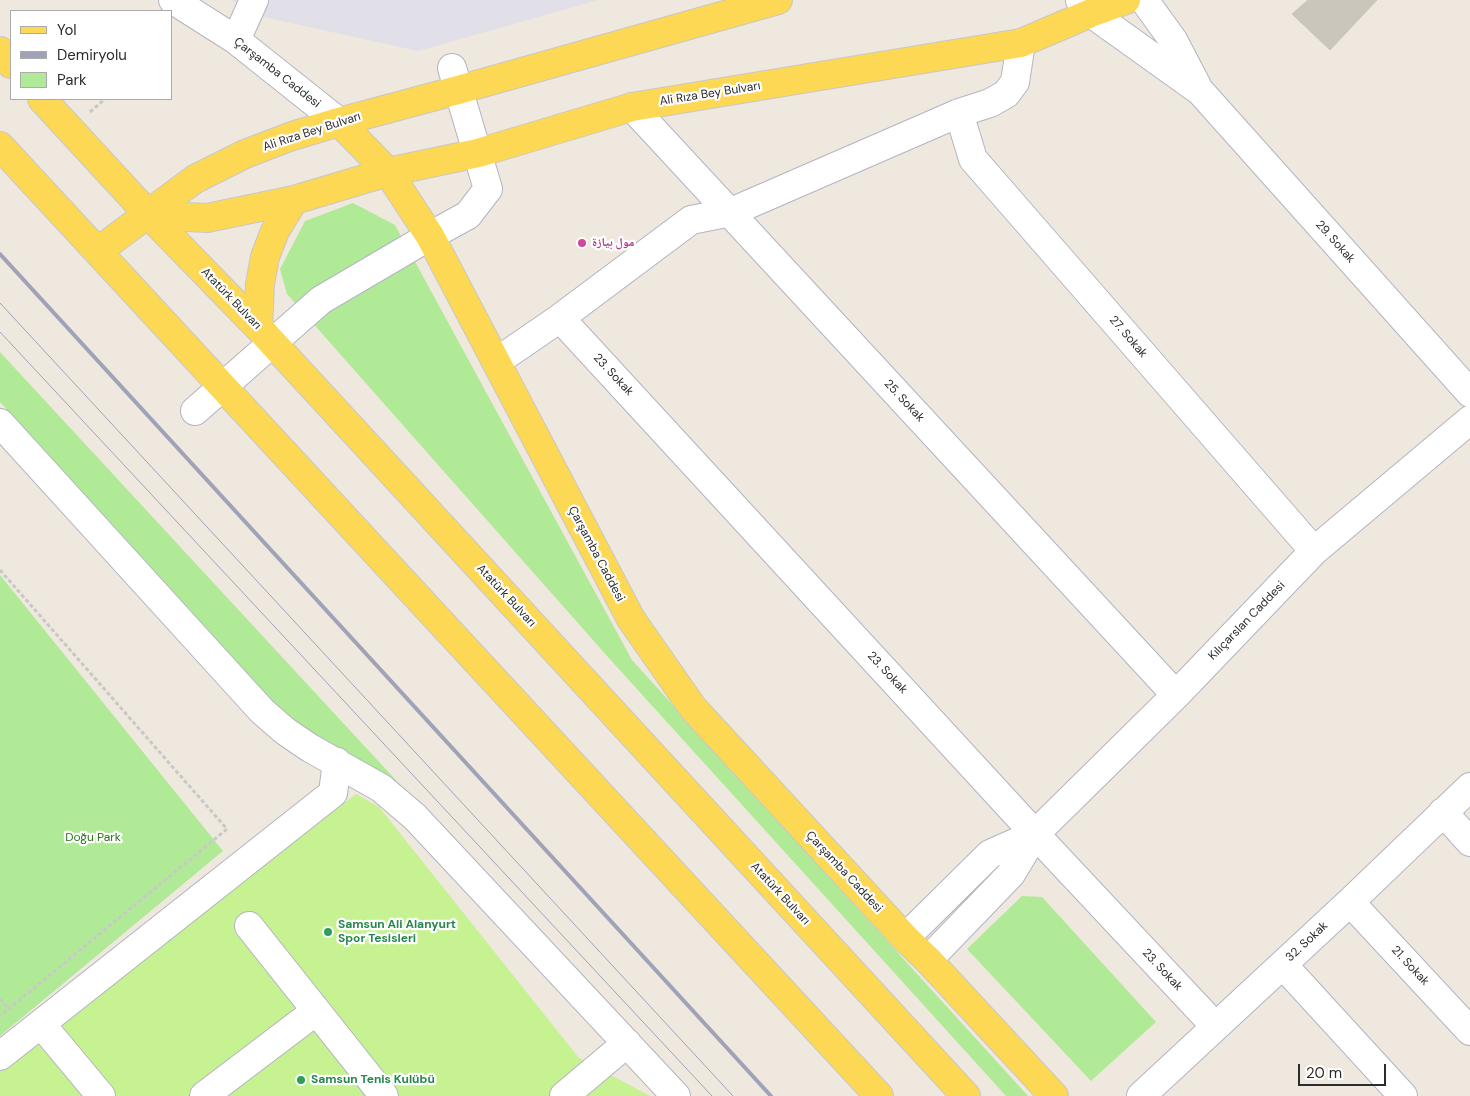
<!DOCTYPE html>
<html>
<head>
<meta charset="utf-8">
<style>
  body { margin:0 }
  #map { position:relative; width:1470px; height:1096px; overflow:hidden; background:#efe8de; font-family:"DM Sans",sans-serif }
  canvas { display:block }
  .legend { position:absolute; left:10px; top:10px; width:162px; height:90px; box-sizing:border-box; background:#fff; border:1px solid #ababab; margin:0; padding:6px 9px; list-style:none; font-size:15px; color:#2c2c2c }
  .legend li { display:flex; align-items:center; gap:10px; height:25px }
  .legend b { width:25px; border:1px solid #ababab }
  .scale { position:absolute; left:1298px; top:1064px; width:88px; height:22px; box-sizing:border-box; border:2px solid #2c2c2c; border-top:0; padding-left:6px; font-size:15px; line-height:18px; white-space:nowrap; color:#2c2c2c; -webkit-text-stroke:4px #fff; paint-order:stroke }
</style>
</head>
<body>
<div id="map">
<canvas width="1470" height="1096"></canvas>
<ul class="legend">
<li><b style="height:6px;background:#fdd855"></b>Yol</li>
<li><b style="height:6px;background:#a0a3b8"></b>Demiryolu</li>
<li><b style="height:14px;background:#b1ea96"></b>Park</li>
</ul>
<div class="scale">20 m</div>
</div>
<script>
const ctx = document.querySelector('canvas').getContext('2d');
ctx.lineJoin = 'round';
function paint(path, color) { ctx.fillStyle = color; ctx.fill(path, 'evenodd'); }
const poly = rows => new Path2D(rows.map(r => 'M' + r).join(''));
function trace(path, color, width, dash) { ctx.strokeStyle = color; ctx.lineWidth = width; ctx.lineCap = dash ? 'butt' : 'round'; ctx.setLineDash(dash || []); ctx.stroke(path); }
function label(font, color, halo, rows, align = 'center') {
  ctx.font = font + ' "DM Sans","Noto Naskh Arabic",sans-serif'; ctx.lineWidth = 4.5; ctx.setLineDash([]); ctx.textBaseline = 'middle'; ctx.strokeStyle = halo; ctx.fillStyle = color; for (const [text, x, y, turn = 0] of rows) {
    ctx.save(); ctx.translate(x, y); ctx.rotate((+turn || 0) * Math.PI / 180); ctx.textAlign = isNaN(turn) ? turn : align; if (halo) ctx.strokeText(text, 0, 0); ctx.fillText(text, 0, 0); ctx.restore();
  }
}
const industrial = poly([
  [232,0,598,0,418,51,250,14]
]);
const green = poly([
  [353,203,395,225,632,660,1028,1096,1006,1096,607,656,287,294,280,269,305,221],
  [0,352,406,791,384,774,299,725,272,701,0,402],
  [0,575,223,851,0,1036],
  [1022,896,1042,897,1156,1022,1091,1081,967,949]
]);
const pitch = poly([
  [356,794,379,807,579,1058,650,1096,0,1096,0,1070]
]);
const building = poly([
  [1308,0,1377,0,1330,50,1292,14,1308,0]
]);
const path = poly([
  [90,112,105,99],
  [0,570,227,829,0,1016],
  [0,999,9,1009]
]);
const minor = poly([
  [173,0,236,40,339,122],
  [1080,0,1091,13,1200,91,1470,393],
  [1144,0,1173,40,1197,86],
  [236,40,254,0],
  [632,107,1176,695],
  [959,113,973,159,1314,551],
  [560,318,1035,834,1215,1026],
  [496,362,560,318,691,220,731,212,959,113,990,103,1006,94,1015,82,1021,43],
  [195,411,321,300,430,236,468,215,488,189,452,68],
  [0,423,262,711,285,731,310,748,381,788,415,817,676,1096],
  [1443,812,1470,842],
  [1350,902,1470,1031],
  [249,926,384,1096],
  [905,938,990,854,1035,834,1176,695,1314,551,1470,420],
  [928,960,1011,874,1035,834],
  [1283,965,1403,1096],
  [41,1024,101,1096],
  [0,1056,333,793,337,762],
  [204,1096,316,1011],
  [564,1096,627,1043],
  [1141,1096,1350,902,1470,787]
]);
const major = poly([
  [0,51,11,64],
  [42,99,149,215,258,327,966,1096],
  [339,122,388,172,430,236,631,619,693,708,905,938,928,960,1054,1096],
  [0,146,879,1096],
  [149,215,207,218,294,200,388,172,478,153,632,107,1021,43,1091,13,1126,0],
  [98,251,195,179,245,154,292,136,339,122,458,90,778,0],
  [258,327,260,284,265,257,275,231,294,200]
]);
const tram = poly([
  [0,303,733,1096],
  [0,332,712,1096]
]);
const rail = poly([
  [0,254,771,1096]
]);
const markers = [
  [582,243,5,"#d1479c"],
  [328,932,5,"#2e9e5b"],
  [301,1080,5,"#2e9e5b"]
];
const streetNames = [
  ["Çarşamba Caddesi",277,73,38],
  ["Ali Rıza Bey Bulvarı",710,94,-9],
  ["Ali Rıza Bey Bulvarı",312,132,-18],
  ["29. Sokak",1335,242,48],
  ["Atatürk Bulvarı",231,299,46],
  ["27. Sokak",1128,337,49],
  ["23. Sokak",613,375,47],
  ["25. Sokak",904,401,47],
  ["Çarşamba Caddesi",596,554,62],
  ["Atatürk Bulvarı",506,596,47],
  ["Kılıçarslan Caddesi",1247,621,-46],
  ["23. Sokak",887,673,47],
  ["Çarşamba Caddesi",844,872,47],
  ["Atatürk Bulvarı",780,894,47],
  ["32. Sokak",1307,942,-43],
  ["21. Sokak",1410,966,47],
  ["23. Sokak",1162,970,47]
];
const hotelNames = [
  ["مول بيازة",592,243]
];
const parkNames = [
  ["Doğu Park",93,838]
];
const leisureNames = [
  ["Samsun Ali Alanyurt",338,925],
  ["Spor Tesisleri",338,939],
  ["Samsun Tenis Kulübü",311,1080]
];
paint(industrial, '#e1dfe7');
paint(green, '#b1ea96');
paint(pitch, '#c7f291');
paint(building, '#cac6bc');
trace(building, '#cbc4b7', 1);
trace(minor, '#b2b4c1', 30);
trace(major, '#c8c8c8', 30);
trace(path, '#c8c8c8', 3, [4, 2.5]);
trace(minor, '#fff', 28);
trace(major, '#fdd855', 28);
trace(tram, '#a0a3b8', 1);
trace(rail, '#a0a3b8', 4);
for (const [x, y, r, color] of markers) { const dot = new Path2D(); dot.arc(x, y, r, 0, 2 * Math.PI); ctx.fillStyle = color; ctx.fill(dot); trace(dot, '#fff', 2); }
label('12px', '#2c2c2c', '#fff', streetNames);
label('bold 12px', '#b23c85', '#fff', hotelNames, 'left');
label('12px', '#267214', '#fff', parkNames);
label('bold 12px', '#27864d', '#fff', leisureNames, 'left');
</script>
</body>
</html>
